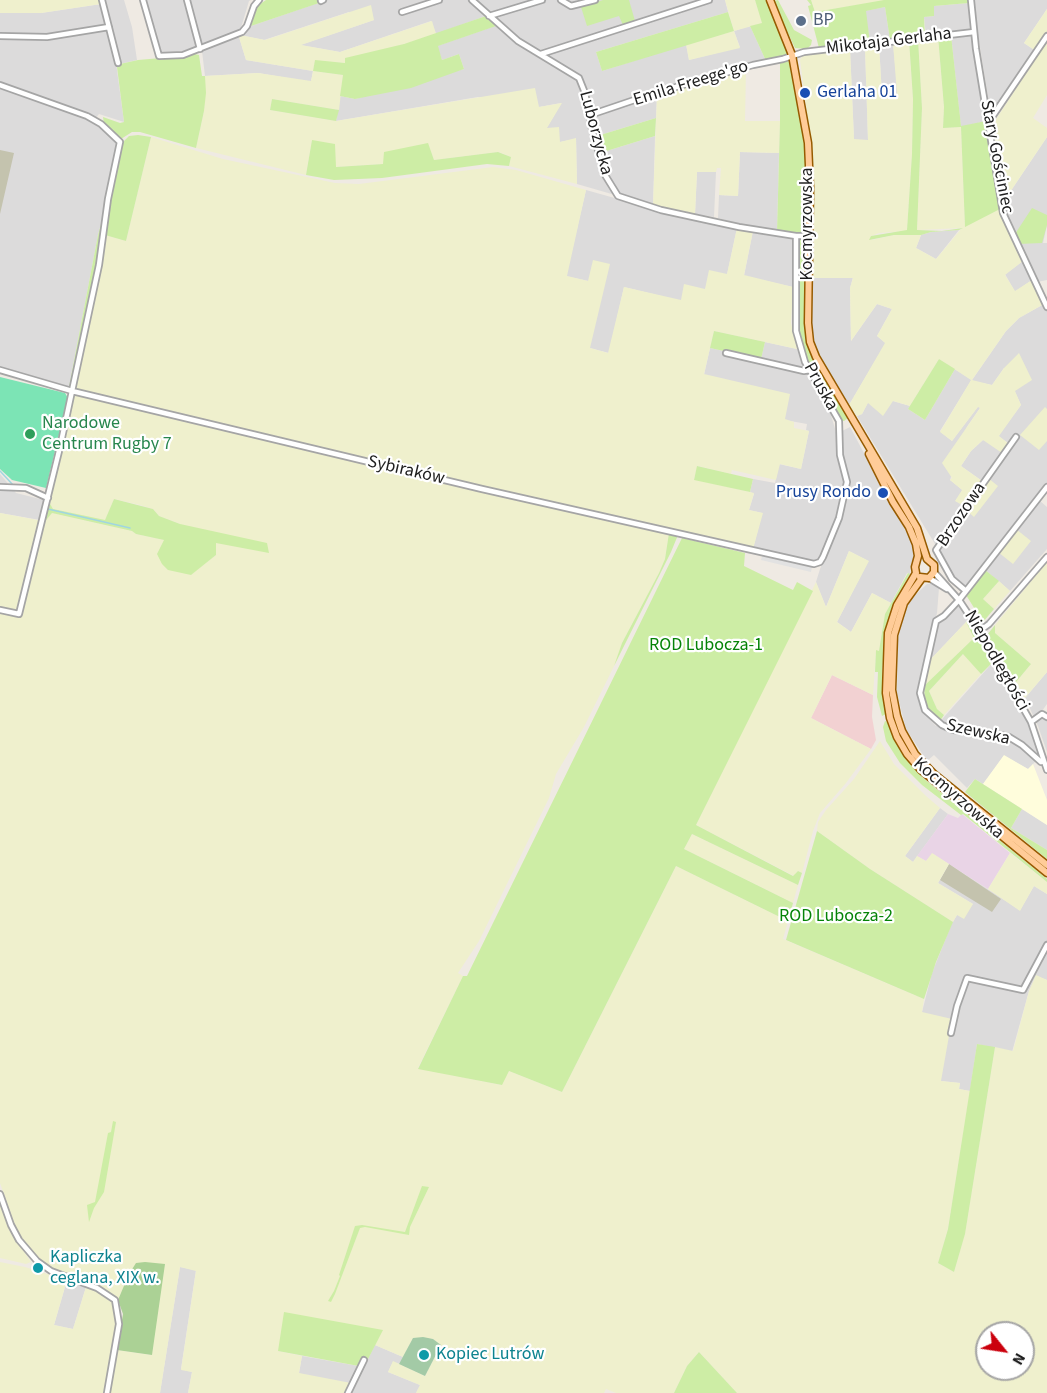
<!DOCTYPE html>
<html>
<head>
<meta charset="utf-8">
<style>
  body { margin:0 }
  #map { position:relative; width:1047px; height:1393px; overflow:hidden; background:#efeae3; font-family:"Source Sans 3",sans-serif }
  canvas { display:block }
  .north { position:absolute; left:975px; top:1321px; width:60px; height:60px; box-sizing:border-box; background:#fff; border:2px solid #a5a5a5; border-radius:50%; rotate:120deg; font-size:16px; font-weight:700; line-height:24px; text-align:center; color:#1e1e1e }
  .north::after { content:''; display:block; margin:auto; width:21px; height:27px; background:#cb000d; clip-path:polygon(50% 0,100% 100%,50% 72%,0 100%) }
</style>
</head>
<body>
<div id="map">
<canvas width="1047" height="1393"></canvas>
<div class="north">N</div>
</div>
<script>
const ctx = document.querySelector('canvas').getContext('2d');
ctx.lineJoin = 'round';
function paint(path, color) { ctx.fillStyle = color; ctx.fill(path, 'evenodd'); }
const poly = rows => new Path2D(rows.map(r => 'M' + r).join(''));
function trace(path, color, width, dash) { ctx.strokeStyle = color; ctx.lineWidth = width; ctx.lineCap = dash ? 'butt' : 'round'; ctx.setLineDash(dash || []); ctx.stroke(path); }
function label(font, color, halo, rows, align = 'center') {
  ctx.font = font + ' "Source Sans 3",sans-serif'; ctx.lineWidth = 4.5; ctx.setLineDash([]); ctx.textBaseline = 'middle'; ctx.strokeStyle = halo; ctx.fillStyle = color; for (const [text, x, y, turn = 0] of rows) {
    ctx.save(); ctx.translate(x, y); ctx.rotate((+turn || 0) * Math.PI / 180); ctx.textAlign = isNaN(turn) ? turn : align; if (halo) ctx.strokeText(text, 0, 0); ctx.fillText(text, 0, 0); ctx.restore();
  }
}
const residential = poly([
  [100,0,124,0,132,27,137,60,120,64,114,48,124,122,99,114,95,119,38,97,38,95,30,92,28,94,0,84,0,13,41,13,101,4],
  [143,0,251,0,249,1,240,31,195,50,159,53],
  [318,0,725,0,728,12,596,52,602,71,686,44,689,60,740,47,734,31,750,26,766,61,746,69,657,95,656,118,597,136,600,153,655,136,653,206,577,184,576,139,560,142,546,129,561,103,539,107,478,97,336,121,340,96,355,99,464,69,459,54,442,60,437,46,495,26,486,16,436,34,431,21,340,52,300,45,374,20,349,12,264,40,240,35,251,26,318,3],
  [969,0,1047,0,1047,9,1024,43,1036,51,991,116,977,29,926,36,924,17,934,16,934,6,969,3],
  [885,7,890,40,870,43,865,11],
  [968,34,973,36,986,121,961,127,951,35],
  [239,37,246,60,313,71,311,82,258,73,205,76,202,51],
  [893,43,898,94,882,95,879,45],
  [865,47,868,140,854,140,850,49],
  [0,86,91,119,118,142,106,206,98,235,69,387,0,368],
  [1047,137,1047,225,1043,243,1047,243,1047,280,1037,282,1003,208,1004,201],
  [740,152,779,153,777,232,737,225,736,223,718,218,719,195,738,196],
  [697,172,716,172,714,217,695,214],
  [586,190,668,213,737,228,727,275,705,289,681,301,624,287,609,353,590,348,588,281,566,276],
  [959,230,936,259,916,248,921,235,931,232],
  [753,231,794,238,795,258,793,287,744,276],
  [1023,261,1032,280,1015,292,1005,274],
  [853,277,850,288,851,341,877,304,892,309,877,336,886,343,849,405,819,357,813,340,810,322,812,278],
  [1044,304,1047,312,1047,484,966,587,960,585,857,416,862,414,868,402,893,401,910,406,908,409,925,420,955,369,972,380,1006,331,1019,318],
  [1004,368,1021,405,998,436,1008,443,983,440,971,451,961,466,985,483,966,510,964,506,956,501,963,490,950,480,967,427,980,408,978,406,952,441,940,431,971,381,992,385],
  [765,342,797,349,806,369,827,402,836,432,838,456,846,484,843,500,832,529,821,557,818,561,753,549,762,513,749,510,754,494,750,492,753,479,775,483,779,464,801,469,809,431,806,430,807,424,785,420,704,375,710,348,761,359],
  [850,427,912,543,914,557,911,563,910,574,907,573,891,603,872,593,851,632,837,622,868,561,849,551,826,607,816,582,820,569,843,514,848,495,849,478,843,458,842,431],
  [0,474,16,493,44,500,40,520,0,513],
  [1040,501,1047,507,1047,549,1010,591,985,570],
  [927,584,933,584,939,588,937,613,921,671,918,697,923,712,936,726,994,661,1012,691,1029,724,1038,749,1036,761,1028,769,1004,756,983,784,975,779,967,788,934,755,927,761,906,729,897,693,898,641,902,620,910,600],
  [957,607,962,607,969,619,929,661,938,624],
  [1047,672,1047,704,1042,711,1047,714,1047,752,1038,726,1025,698],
  [940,808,948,814,913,862,905,856],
  [1022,809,1047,825,1047,850,1011,828],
  [949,864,1020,910,1034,886,1047,894,1047,980,1036,976,1029,991,1012,1052,977,1044,970,1091,959,1089,960,1083,941,1081,922,1012,932,973,952,923,957,915,973,904,938,883],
  [180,1267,196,1270,181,1369,192,1372,188,1393,160,1393],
  [67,1280,86,1287,73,1329,54,1325],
  [375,1345,403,1357,399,1364,393,1362,388,1372,420,1385,416,1393,346,1393,299,1373,302,1356,364,1367]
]);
const commercial = poly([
  [832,675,873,695,872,717,876,740,871,749,811,718]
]);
const industrial = poly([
  [948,814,958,818,962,814,1010,853,988,889,933,854,926,861,917,856]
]);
const education = poly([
  [1004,755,1028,769,1033,764,1047,800,1047,825,983,784]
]);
const construction = poly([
  [0,150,14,153,0,214],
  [949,864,1001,899,992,912,940,880]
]);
const farmland = poly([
  [0,0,100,0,101,4,41,13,0,13],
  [725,0,755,0,763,23,734,31,740,48,689,60,686,44,734,31],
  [811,0,883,0,884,1,815,12],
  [371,5,374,20,301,45,340,52,432,21,436,34,345,63,315,61,313,71,343,75,339,110,272,99,270,110,336,121,535,88,539,107,562,103,547,128,559,127,560,142,576,138,577,184,509,166,511,157,499,152,434,160,429,147,383,164,335,167,312,140,306,175,196,148,204,111,205,76,258,73,311,81,313,71,246,60,239,37,240,35,265,40],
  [1047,9,1047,34,1036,51,1024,43],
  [938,36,944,107,943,128,961,127,965,226,1000,209,1023,261,1005,275,1015,291,1032,280,1044,304,1019,318,1006,331,972,380,992,385,1004,368,1019,353,1032,380,1015,391,1021,405,999,436,1009,444,1002,453,983,440,971,451,961,466,982,481,964,506,955,501,962,490,950,480,952,478,942,463,980,408,978,407,952,441,940,432,971,380,939,359,910,406,893,401,883,416,868,403,862,414,857,416,849,405,885,343,877,336,892,309,877,304,851,341,850,288,853,278,812,278,812,151,800,60,804,54,850,49,854,139,868,140,865,47,879,45,882,95,897,94,893,43,909,40,913,99,912,154,907,231,879,233,871,236,870,238,872,240,894,235,921,235,916,248,936,259,962,228,917,230,922,108,918,39],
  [1047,41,1047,95,1033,118,1047,128,1047,137,1004,201,1002,200,991,127],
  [746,69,745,121,780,121,779,153,740,152,738,196,719,195,721,168,717,168,716,172,697,172,695,214,653,206,657,95],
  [151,137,223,159,335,183,359,184,493,167,516,170,586,190,567,276,588,281,593,260,610,264,590,348,608,353,624,287,681,300,684,284,705,289,709,270,727,274,737,228,753,231,744,275,793,287,791,323,797,349,714,331,704,374,790,394,785,419,794,422,794,428,809,431,801,469,780,464,776,480,732,470,731,474,698,466,694,479,754,493,749,510,763,513,753,549,77,391,75,388,105,235,126,241],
  [80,395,181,421,669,533,665,559,659,573,622,643,618,658,584,727,556,774,549,798,479,941,458,973,463,976,418,1068,501,1085,509,1071,562,1092,676,866,788,921,783,939,924,999,922,1012,952,1019,941,1081,960,1083,959,1089,970,1091,948,1229,938,1263,954,1272,965,1233,995,1047,1013,1051,1029,991,1036,975,1047,980,1047,1393,737,1393,699,1352,687,1366,674,1393,616,1393,606,1389,604,1393,416,1393,420,1385,388,1372,393,1361,425,1376,441,1345,433,1339,413,1338,403,1357,375,1345,382,1330,278,1351,302,1356,299,1373,351,1383,346,1393,188,1393,192,1372,181,1370,196,1271,180,1267,160,1393,110,1393,117,1350,152,1355,121,1293,118,1300,112,1294,96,1285,55,1270,41,1262,29,1249,17,1231,0,1183,0,513,43,521,52,513,132,531,136,534,165,540,190,575,216,555,180,524,159,516,153,509,140,505,114,499,105,521,53,509,49,502,72,400,75,396],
  [987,1333,1023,1333,1023,1369,987,1369],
  [1045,407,1047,409,1047,441,1039,450,1020,435],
  [988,478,998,486,974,517,966,510],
  [1016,529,1031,541,1013,564,998,552],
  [849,551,869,561,837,622,851,632,872,593,891,603,885,614,879,652,876,651,873,695,832,675,811,718,871,749,846,783,820,813,813,831,802,873,798,871,794,876,696,825,816,582,826,607],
  [1047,562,1047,672,1025,698,1016,682,1031,664,995,633,995,625],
  [999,581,1010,591,994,609,983,599],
  [966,622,974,638,924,686,929,661],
  [964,653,981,674,944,715,937,709,929,691],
  [880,741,894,764,926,796,940,808,905,856,913,862,917,856,926,861,932,853,949,864,938,883,973,904,964,919,957,915,953,922,870,869,817,831,818,822,826,810,854,779],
  [692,834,798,885,793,903,684,849],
  [1010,853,1047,882,1047,894,1034,886,1020,911,988,889],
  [0,1204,11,1232,31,1262,26,1264,0,1258],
  [0,1262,25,1267,67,1280,54,1325,73,1329,86,1287,98,1291,114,1304,117,1320,104,1393,0,1393]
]);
const grass = poly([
  [266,0,318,0,319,3,251,26,257,6],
  [603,0,629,0,635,21,623,25,619,16,587,26,581,7],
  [755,0,766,0,789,53,785,57,766,61,750,26,762,23],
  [778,0,794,30,812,40,811,45,807,49,795,48,773,1],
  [807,0,811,0,815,12,884,0,969,0,969,3,934,6,934,16,924,17,925,36,890,40,885,7,866,11,870,43,819,48,808,6,811,5],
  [728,12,734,31,602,71,596,52],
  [486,16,496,26,438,46,442,60,459,54,464,69,411,88,355,99,340,96,343,75,313,71,315,60,345,63,345,58,404,44],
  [951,35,961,126,986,121,1000,209,965,227,961,127,943,128,944,107,938,36],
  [918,39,922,108,917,230,942,231,963,228,959,230,931,232,921,235,894,235,869,240,871,236,907,230,912,154,913,99,909,40],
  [195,54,199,55,202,76,205,76,206,93,204,111,196,148,140,132,132,132,121,139,104,124,103,117,120,123,124,122,117,67,120,64,138,60,184,56],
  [788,61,791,63,805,146,806,230,803,233,796,234,777,232,780,121,780,62],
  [272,99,339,110,336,121,270,110],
  [656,118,655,136,600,153,597,136],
  [138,135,151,137,126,241,105,235,109,203,121,147,124,141,129,136],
  [312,140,335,144,336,167,383,164,384,152,428,143,434,160,498,152,511,157,509,166,487,164,382,178,334,180,306,175],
  [106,206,101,249,71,385,69,387,98,235],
  [1032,208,1047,215,1047,225,1042,243,1018,244,1015,234],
  [801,237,806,241,805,323,807,343,813,358,846,414,848,418,844,421,840,421,838,417,833,406,807,363,796,324,798,239],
  [714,331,765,342,761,359,710,348],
  [939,359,955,369,925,420,908,409],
  [697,466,753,479,750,492,694,480],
  [114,499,153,509,159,516,180,524,267,543,269,553,216,543,216,555,191,575,168,570,162,564,157,554,164,540,136,534,132,531,52,513,42,525,49,502,53,509,105,520],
  [669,533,678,535,671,552,614,666,622,643,659,573,665,559],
  [682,538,745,553,744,566,793,590,797,582,813,591,696,825,793,876,798,871,802,873,798,885,692,834,684,849,793,903,788,921,676,866,562,1092,509,1071,502,1085,418,1069,463,976,467,976],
  [985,570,999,581,983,599,994,609,983,622,966,595],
  [908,573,910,574,892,606,885,631,882,674,886,714,882,716,877,697,878,672,875,672,876,650,879,651,885,614],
  [969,619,994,661,981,674,963,654,929,691,937,709,944,715,940,721,931,713,925,703,924,686,974,638,966,622],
  [995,625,995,633,1031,664,1016,682,987,635],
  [885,721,889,723,890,730,907,758,923,778,1047,879,1047,882,963,814,961,815,922,785,900,763,886,741,883,727],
  [975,779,1022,809,1011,828,1047,850,1047,859,965,792],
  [817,831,870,869,953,922,936,962,924,999,786,940],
  [977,1044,995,1047,965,1234,954,1272,938,1263,948,1229],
  [113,1121,116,1122,104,1192,94,1208,89,1222,87,1205,95,1202,108,1133,111,1132],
  [422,1186,429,1187,410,1227,409,1235,365,1227,360,1228,335,1294,331,1302,328,1301,334,1291,340,1276,339,1275,355,1226,362,1225,405,1232],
  [284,1312,383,1330,364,1367,278,1351],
  [699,1352,737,1393,674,1393,687,1366]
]);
const forest = poly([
  [145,1262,165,1264,152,1355,117,1350,123,1314,118,1300,129,1274,136,1263]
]);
const cemetery = poly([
  [423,1337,433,1339,441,1345,425,1376,399,1364,413,1338]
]);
const pitch = poly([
  [0,377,65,393,68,398,46,488,12,480,0,469]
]);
const parking = poly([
  [762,556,812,567,811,572,761,560]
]);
const stream = poly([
  [0,471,13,485],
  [48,509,130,528]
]);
const minor = poly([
  [102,0,118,63],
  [143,0,159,56,183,55,242,32,247,26,254,6,259,0],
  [187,0,200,49],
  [472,0,518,41,579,78,585,93,592,129,605,175,618,196,661,210,739,227,796,236,808,236],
  [561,0,571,6,595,0],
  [971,0,976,49,1003,213,1047,307],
  [321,1,323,0],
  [402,12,439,0],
  [489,16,542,0],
  [0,36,47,37,109,27],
  [541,54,709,0],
  [0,85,87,116,101,124,120,142,108,199,99,265,60,447,19,614,0,610],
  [590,115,655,93,753,65,783,59,804,52,974,32],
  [988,123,1047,36],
  [726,353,804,371,810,370],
  [0,370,72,391,482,489,814,564,820,562,823,557,839,518,847,482,840,455,839,421,805,362,796,331,796,236],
  [0,487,26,488,48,498],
  [934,572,959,600,975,624,979,627,981,634,1031,722,1047,770],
  [929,578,947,589],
  [966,591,952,579,936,550,1016,437],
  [979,627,985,627,989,624,1047,557],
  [1031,722,1042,714,1047,717],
  [1044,761,1041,762,1022,745,1009,737,991,733,953,730,942,725,925,710,920,693,936,621,944,616,959,600,1047,487],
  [951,1033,957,1006,967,978,1023,990,1047,945],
  [0,1194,11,1225,19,1240,37,1261,51,1271,97,1288,115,1300,119,1324,107,1393],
  [348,1393,364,1360]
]);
const major = poly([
  [770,0,792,55,808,143,810,188,808,323,810,342,816,357,917,528,927,559],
  [869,454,893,502,909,527,916,544,918,556,915,567,916,573,897,605,888,633,886,693,890,718,897,737,907,754,921,770,1047,873],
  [920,577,929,578,934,572,934,565,927,559],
  [922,578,904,603,894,635,892,690,897,716,902,731,915,754,934,774,1047,865]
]);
const markers = [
  [801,21,6,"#5c6f8a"],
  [805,93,6,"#1a4fb4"],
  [30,434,6,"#2e9e5b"],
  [883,493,6,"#1a4fb4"],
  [38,1268,6,"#0f9aa8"],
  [424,1355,6,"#0f9aa8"]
];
const serviceNames = [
  ["BP",813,21]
];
const streetNames = [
  ["Mikołaja Gerlaha",889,42,-7],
  ["Emila Freege'go",691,84,-17],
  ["Luborzycka",595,133,75],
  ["Stary Gościniec",996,157,79],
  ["Kocmyrzowska",808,224,-90],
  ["Pruska",820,387,61],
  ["Sybiraków",406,471,13],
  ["Brzozowa",962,515,-56],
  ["Niepodległości",996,661,60],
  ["Szewska",978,733,13],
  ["Kocmyrzowska",958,799,41]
];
const transitNames = [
  ["Gerlaha 01",817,93],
  ["Prusy Rondo",871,493,"right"]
];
const leisureNames = [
  ["Narodowe",42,424],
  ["Centrum Rugby 7",42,445]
];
const parkNames = [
  ["ROD Lubocza-1",706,646],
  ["ROD Lubocza-2",836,917]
];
const cultureNames = [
  ["Kapliczka",50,1258],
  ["ceglana, XIX w.",50,1279],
  ["Kopiec Lutrów",436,1355]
];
paint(residential, '#dcdbdb');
paint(commercial, '#f2d1d2');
paint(industrial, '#e9d4e6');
paint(education, '#fffddc');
paint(construction, '#c4c3ae');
paint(farmland, '#eff0cd');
paint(grass, '#cdeda5');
paint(forest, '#abd195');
paint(cemetery, '#a3caa6');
paint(pitch, '#7ce4b5');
paint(parking, '#e2e2e2');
trace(stream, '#a0d6e0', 1.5);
trace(minor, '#a5a5a5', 8);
trace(major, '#975b00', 9);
trace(minor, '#fff', 4.5);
trace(major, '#ffcc98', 6);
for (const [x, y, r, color] of markers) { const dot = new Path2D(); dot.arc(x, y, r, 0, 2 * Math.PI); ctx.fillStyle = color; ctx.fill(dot); trace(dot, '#fff', 2); }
label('18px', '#4e5e75', '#fff', serviceNames, 'left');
label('18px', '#1e1e1e', '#fff', streetNames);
label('18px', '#164399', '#fff', transitNames, 'left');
label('18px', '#27864d', '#fff', leisureNames, 'left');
label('18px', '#058307', '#fff', parkNames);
label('18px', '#0d838f', '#fff', cultureNames, 'left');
</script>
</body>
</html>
